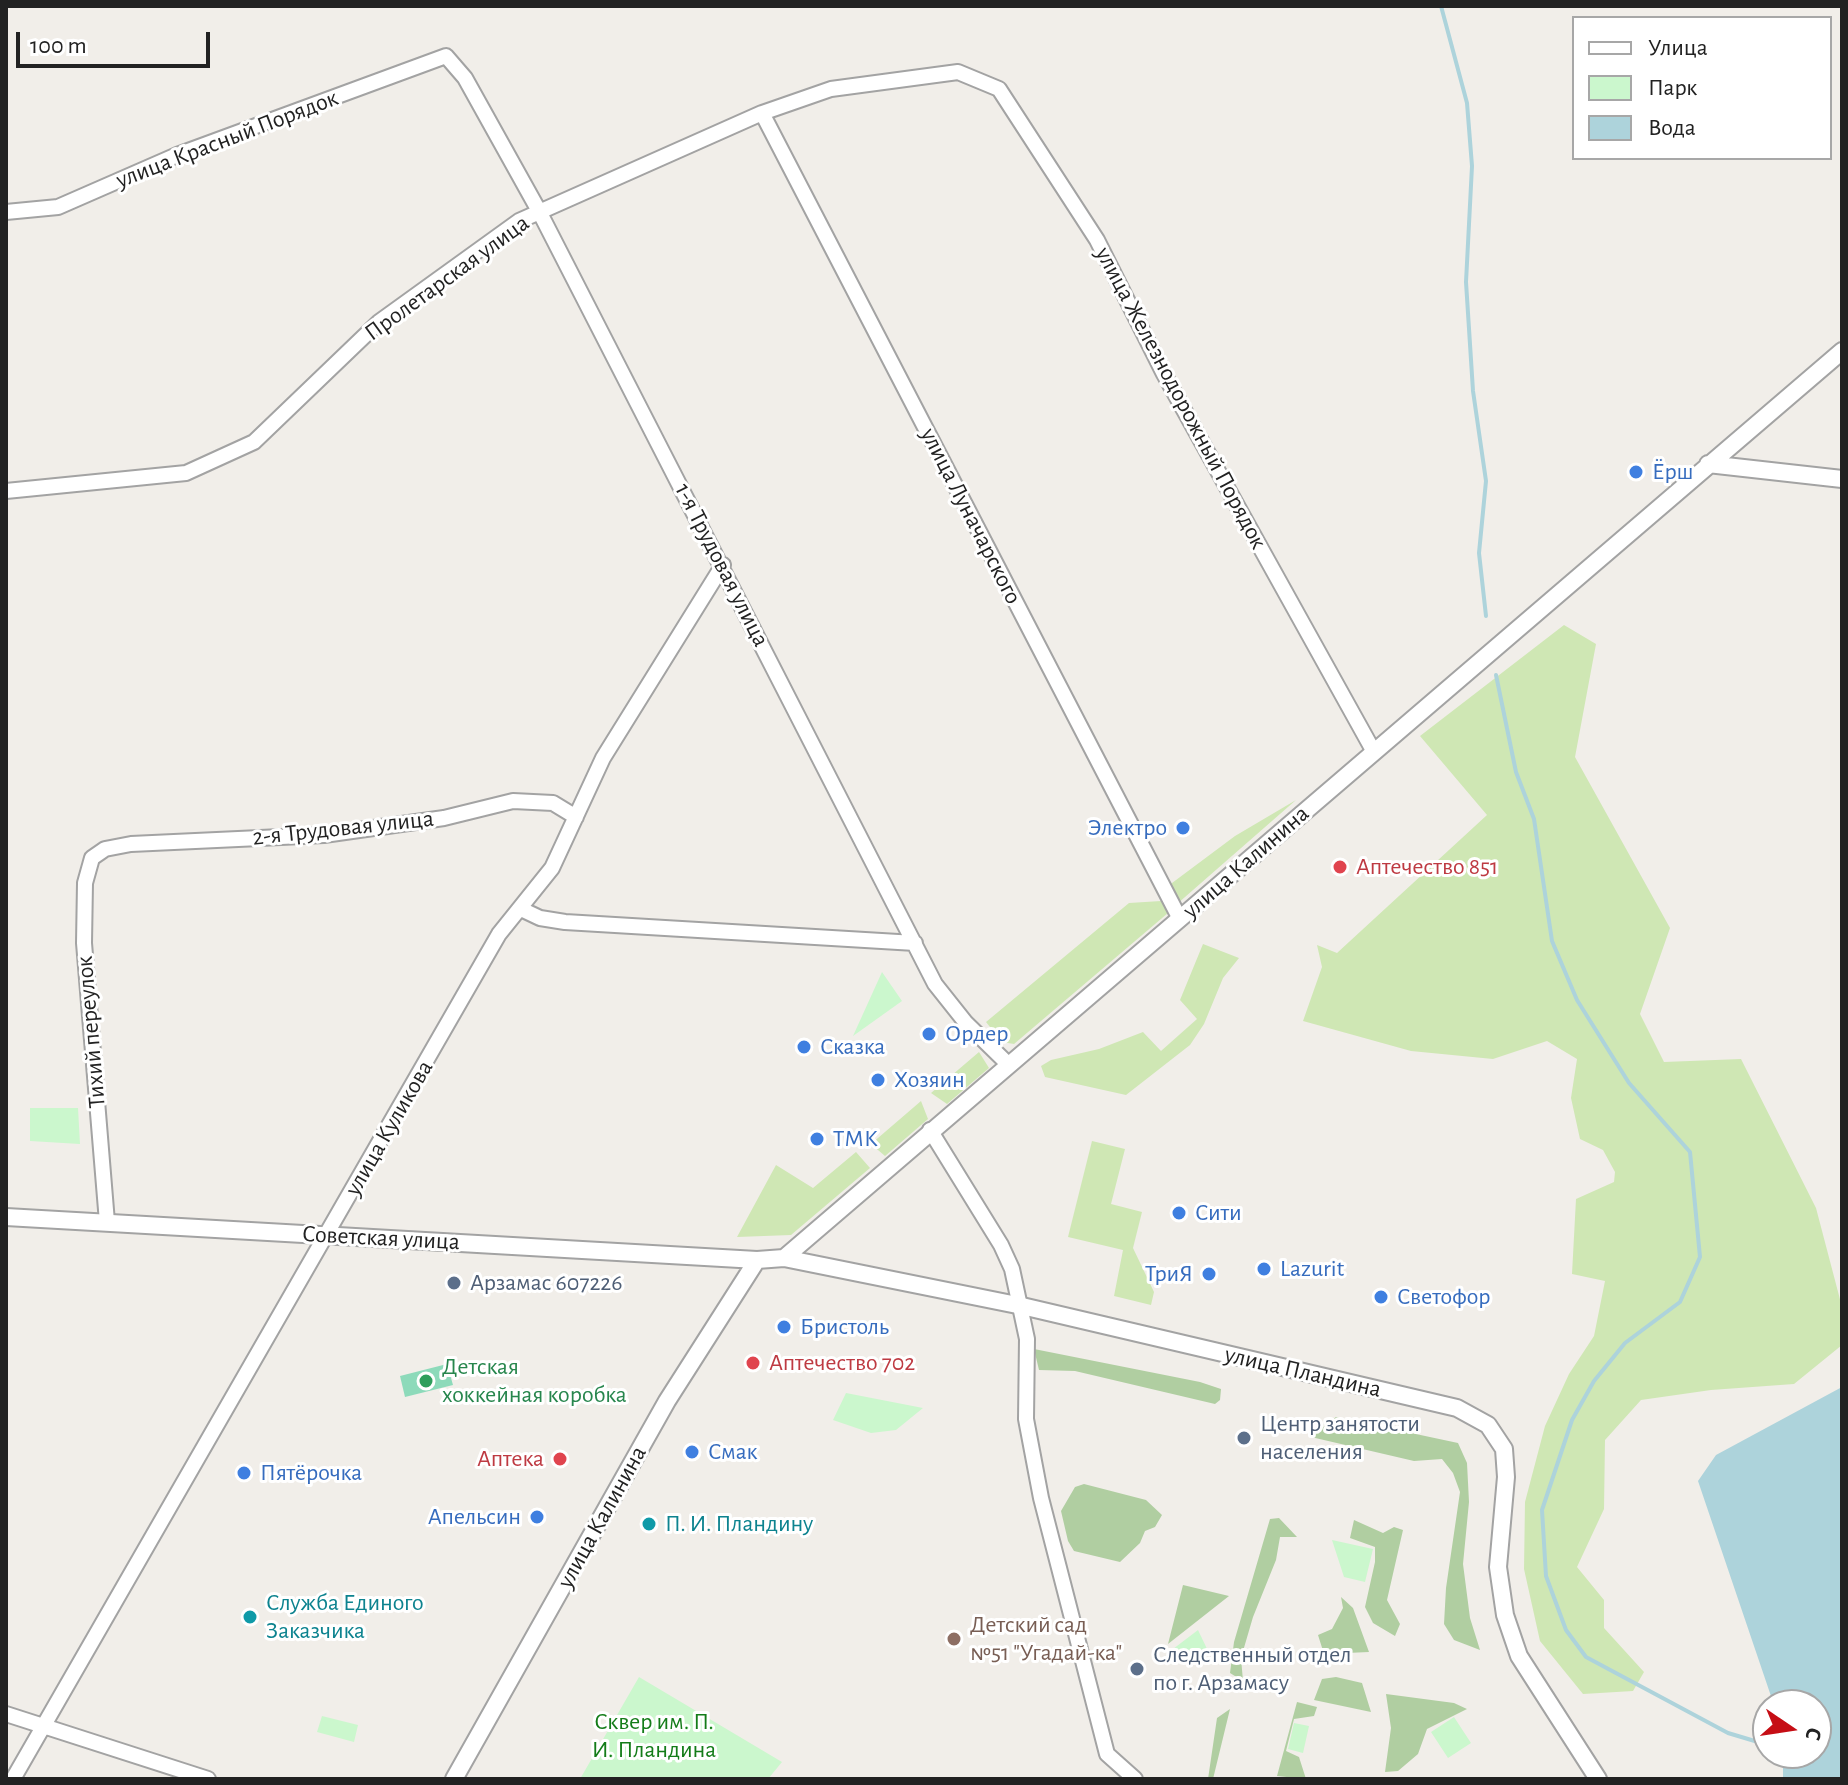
<!DOCTYPE html>
<html>
<head>
<meta charset="utf-8">
<style>
  body { margin:0 }
  #map { position:relative; width:1848px; height:1785px; overflow:hidden; background:#f1eee9; font-family:"Alegreya Sans",sans-serif }
  canvas { display:block }
  .frame { position:absolute; inset:0; border:8px solid #222; pointer-events:none }
  .legend { position:absolute; left:1572px; top:16px; width:260px; height:144px; box-sizing:border-box; background:#fff; border:2px solid #a7a7a7; margin:0; padding:10px 14px; list-style:none; font-size:24px; color:#222 }
  .legend li { display:flex; align-items:center; gap:16px; height:40px }
  .legend b { width:40px; border:2px solid #a7a7a7 }
  .north { position:absolute; left:1752px; top:1689px; width:80px; height:80px; box-sizing:border-box; background:#fff; border:2px solid #a7a7a7; border-radius:50%; rotate:103deg; font-size:22px; font-weight:700; line-height:32px; text-align:center; color:#222 }
  .north::after { content:''; display:block; margin:auto; width:28px; height:36px; background:#c60e15; clip-path:polygon(50% 0,100% 100%,50% 72%,0 100%) }
  .scale { position:absolute; left:16px; top:32px; width:194px; height:36px; box-sizing:border-box; border:4px solid #222; border-top:0; padding-left:10px; font-size:24px; line-height:28px; white-space:nowrap; color:#222; -webkit-text-stroke:6px #fff; paint-order:stroke }
</style>
</head>
<body>
<div id="map">
<canvas width="1848" height="1785"></canvas>
<div class="frame"></div>
<ul class="legend">
<li><b style="height:10px;background:#fff"></b>Улица</li>
<li><b style="height:22px;background:#cbf7cd"></b>Парк</li>
<li><b style="height:22px;background:#add3db"></b>Вода</li>
</ul>
<div class="north">С</div>
<div class="scale">100 m</div>
</div>
<script>
const ctx = document.querySelector('canvas').getContext('2d');
ctx.lineJoin = 'round';
function paint(path, color) { ctx.fillStyle = color; ctx.fill(path, 'evenodd'); }
const poly = rows => new Path2D(rows.map(r => 'M' + r).join(''));
function trace(path, color, width, dash) { ctx.strokeStyle = color; ctx.lineWidth = width; ctx.lineCap = dash ? 'butt' : 'round'; ctx.setLineDash(dash || []); ctx.stroke(path); }
function label(font, color, halo, rows, align = 'center') {
  ctx.font = font + ' "Alegreya Sans",sans-serif'; ctx.lineWidth = 6; ctx.setLineDash([]); ctx.textBaseline = 'middle'; ctx.strokeStyle = halo; ctx.fillStyle = color; for (const [text, x, y, turn = 0] of rows) {
    ctx.save(); ctx.translate(x, y); ctx.rotate((+turn || 0) * Math.PI / 180); ctx.textAlign = isNaN(turn) ? turn : align; if (halo) ctx.strokeText(text, 0, 0); ctx.fillText(text, 0, 0); ctx.restore();
  }
}
const grass = poly([
  [1564,625,1596,644,1575,757,1670,928,1640,1014,1664,1062,1741,1059,1816,1208,1842,1307,1842,1345,1794,1384,1711,1390,1641,1400,1605,1440,1604,1509,1577,1567,1604,1600,1604,1628,1644,1672,1633,1691,1583,1694,1540,1641,1524,1569,1525,1502,1545,1426,1569,1374,1594,1336,1605,1281,1572,1274,1576,1199,1614,1182,1615,1172,1603,1150,1580,1139,1571,1098,1577,1059,1547,1041,1493,1059,1411,1051,1303,1021,1322,967,1317,945,1337,953,1487,815,1420,736],
  [1296,800,1177,904,1168,886,1235,836],
  [1161,901,1168,913,1014,1044,1002,1042,986,1022,1129,903],
  [1203,944,1239,958,1223,978,1204,1024,1190,1045,1126,1095,1045,1077,1041,1066,1051,1060,1099,1049,1143,1032,1161,1051,1197,1019,1180,1000],
  [979,1052,989,1068,947,1104,931,1093],
  [921,1101,928,1119,885,1156,871,1144],
  [1092,1141,1125,1149,1111,1204,1142,1212,1133,1248,1154,1292,1151,1305,1114,1296,1123,1250,1068,1237],
  [856,1152,870,1168,791,1235,737,1237,776,1165,813,1188]
]);
const forest = poly([
  [1034,1349,1200,1382,1221,1389,1220,1400,1215,1404,1075,1371,1039,1370],
  [1336,1417,1458,1443,1467,1463,1469,1502,1463,1564,1470,1618,1480,1650,1454,1640,1444,1624,1446,1588,1460,1492,1453,1473,1442,1459,1414,1461,1311,1437],
  [1084,1484,1146,1500,1162,1515,1155,1527,1145,1531,1140,1543,1120,1562,1074,1551,1068,1541,1061,1511,1075,1487],
  [1279,1518,1297,1537,1280,1537,1276,1560,1253,1617,1241,1658,1243,1681,1230,1673,1234,1642,1270,1519],
  [1354,1520,1383,1533,1394,1527,1403,1530,1387,1600,1400,1624,1395,1636,1373,1623,1365,1607,1375,1562,1375,1547,1350,1538],
  [1183,1585,1229,1596,1168,1644],
  [1341,1597,1353,1608,1369,1652,1324,1654,1318,1635,1332,1629,1343,1608],
  [1336,1677,1362,1683,1371,1712,1314,1700,1322,1679],
  [1386,1694,1454,1703,1467,1709,1427,1729,1418,1754,1398,1771,1385,1772,1391,1728],
  [1297,1702,1317,1707,1314,1716,1294,1719,1286,1751,1299,1757,1306,1779,1277,1776],
  [1230,1709,1213,1779,1208,1779,1217,1718]
]);
const park = poly([
  [882,972,902,1001,853,1036],
  [30,1108,78,1108,80,1144,30,1141],
  [846,1393,923,1408,896,1430,871,1433,833,1420],
  [1332,1540,1373,1549,1365,1582,1344,1577],
  [1198,1630,1209,1653,1204,1656,1173,1649],
  [639,1677,782,1762,768,1779,580,1779],
  [322,1716,358,1725,354,1742,317,1732],
  [1454,1717,1471,1743,1448,1758,1431,1732],
  [1294,1723,1309,1726,1303,1753,1288,1749]
]);
const pitch = poly([
  [447,1364,453,1385,405,1397,400,1376]
]);
const water = poly([
  [1842,1387,1842,1779,1783,1779,1783,1753,1816,1753,1816,1705,1774,1705,1698,1481,1716,1455]
]);
const stream = poly([
  [1441,6,1467,103,1472,166,1466,282,1473,391,1486,481,1479,553,1486,616],
  [1496,675,1516,772,1534,819,1552,941,1577,1000,1629,1083,1690,1152,1700,1257,1680,1302,1625,1343,1594,1381,1572,1420,1542,1510,1546,1576,1566,1630,1586,1657,1728,1733,1768,1745]
]);
const minor = poly([
  [762,113,1180,919],
  [6,212,58,207,177,155,446,56,465,78,539,211,935,984,966,1023,1009,1065],
  [6,491,186,473,254,442,379,322,519,221,762,113,831,89,958,72,999,89,1097,240,1164,374,1374,752],
  [521,909,540,918,565,922,915,943],
  [930,1130,1001,1245,1012,1269,1027,1339,1026,1419,1041,1498,1107,1754,1135,1779],
  [107,1222,84,943,85,883,92,858,105,849,131,844,324,835,444,818,513,801,553,803,576,817],
  [6,1714,208,1779],
  [13,1779,499,934,552,868,603,758,723,565]
]);
const tertiary = poly([
  [1708,464,1842,479],
  [6,1217,757,1260,784,1258,1022,1306,1457,1408,1488,1425,1504,1449,1506,1477,1498,1567,1505,1615,1519,1656,1598,1779],
  [784,1258,1842,351],
  [454,1779,667,1401,757,1260]
]);
const markers = [
  [1636,472,8,"#3f7fe0"],
  [1183,828,8,"#3f7fe0"],
  [1340,867,8,"#e0444e"],
  [929,1034,8,"#3f7fe0"],
  [804,1047,8,"#3f7fe0"],
  [878,1080,8,"#3f7fe0"],
  [817,1139,8,"#3f7fe0"],
  [1179,1213,8,"#3f7fe0"],
  [1264,1269,8,"#3f7fe0"],
  [1209,1274,8,"#3f7fe0"],
  [454,1283,8,"#5c6f8a"],
  [1381,1297,8,"#3f7fe0"],
  [784,1327,8,"#3f7fe0"],
  [753,1363,8,"#e0444e"],
  [426,1381,8,"#2e9e5b"],
  [1244,1438,8,"#5c6f8a"],
  [692,1452,8,"#3f7fe0"],
  [560,1459,8,"#e0444e"],
  [244,1473,8,"#3f7fe0"],
  [537,1517,8,"#3f7fe0"],
  [649,1524,8,"#0f9aa8"],
  [250,1617,8,"#0f9aa8"],
  [954,1639,8,"#8d6e63"],
  [1137,1669,8,"#5c6f8a"]
];
const streetNames = [
  ["улица Красный Порядок",227,139,-21],
  ["Пролетарская улица",447,278,-36],
  ["улица Железнодорожный Порядок",1181,398,62],
  ["улица Луначарского",971,516,63],
  ["1-я Трудовая улица",722,565,63],
  ["2-я Трудовая улица",343,828,-6],
  ["улица Калинина",1246,862,-41],
  ["Тихий переулок",91,1032,-95],
  ["улица Куликова",389,1128,-60],
  ["Советская улица",381,1238,3],
  ["улица Пландина",1303,1372,13],
  ["улица Калинина",602,1517,-61]
];
const shopNames = [
  ["Ёрш",1652,472],
  ["Электро",1167,828,"right"],
  ["Ордер",945,1034],
  ["Сказка",820,1047],
  ["Хозяин",894,1080],
  ["ТМК",833,1139],
  ["Сити",1195,1213],
  ["Lazurit",1280,1269],
  ["ТриЯ",1193,1274,"right"],
  ["Светофор",1397,1297],
  ["Бристоль",800,1327],
  ["Смак",708,1452],
  ["Пятёрочка",260,1473],
  ["Апельсин",521,1517,"right"]
];
const healthNames = [
  ["Аптечество 851",1356,867],
  ["Аптечество 702",769,1363],
  ["Аптека",544,1459,"right"]
];
const serviceNames = [
  ["Арзамас 607226",470,1283],
  ["Центр занятости",1260,1424],
  ["населения",1260,1452],
  ["Следственный отдел",1153,1655],
  ["по г. Арзамасу",1153,1683]
];
const leisureNames = [
  ["Детская",442,1367],
  ["хоккейная коробка",442,1395]
];
const cultureNames = [
  ["П. И. Пландину",665,1524],
  ["Служба Единого",266,1603],
  ["Заказчика",266,1631]
];
const educationNames = [
  ["Детский сад",970,1625],
  ["№51 \"Угадай-ка\"",970,1653]
];
const parkNames = [
  ["Сквер им. П.",654,1722],
  ["И. Пландина",654,1750]
];
paint(grass, '#cfe7b4');
paint(forest, '#b0cea1');
paint(park, '#cbf7cd');
paint(pitch, '#8ddaba');
paint(water, '#add3db');
trace(stream, '#add3db', 4);
trace(minor, '#a3a3a3', 18);
trace(tertiary, '#a3a3a3', 20);
trace(minor, '#fff', 14);
trace(tertiary, '#fff', 16);
for (const [x, y, r, color] of markers) { const dot = new Path2D(); dot.arc(x, y, r, 0, 2 * Math.PI); ctx.fillStyle = color; ctx.fill(dot); trace(dot, '#fff', 3); }
label('24px', '#222', '#fff', streetNames);
label('24px', '#366cbe', '#fff', shopNames, 'left');
label('24px', '#be3a42', '#fff', healthNames, 'left');
label('24px', '#4e5e75', '#fff', serviceNames, 'left');
label('24px', '#27864d', '#fff', leisureNames, 'left');
label('24px', '#0d838f', '#fff', cultureNames, 'left');
label('24px', '#785e54', '#fff', educationNames, 'left');
label('24px', '#147c19', '#fff', parkNames);
</script>
</body>
</html>
